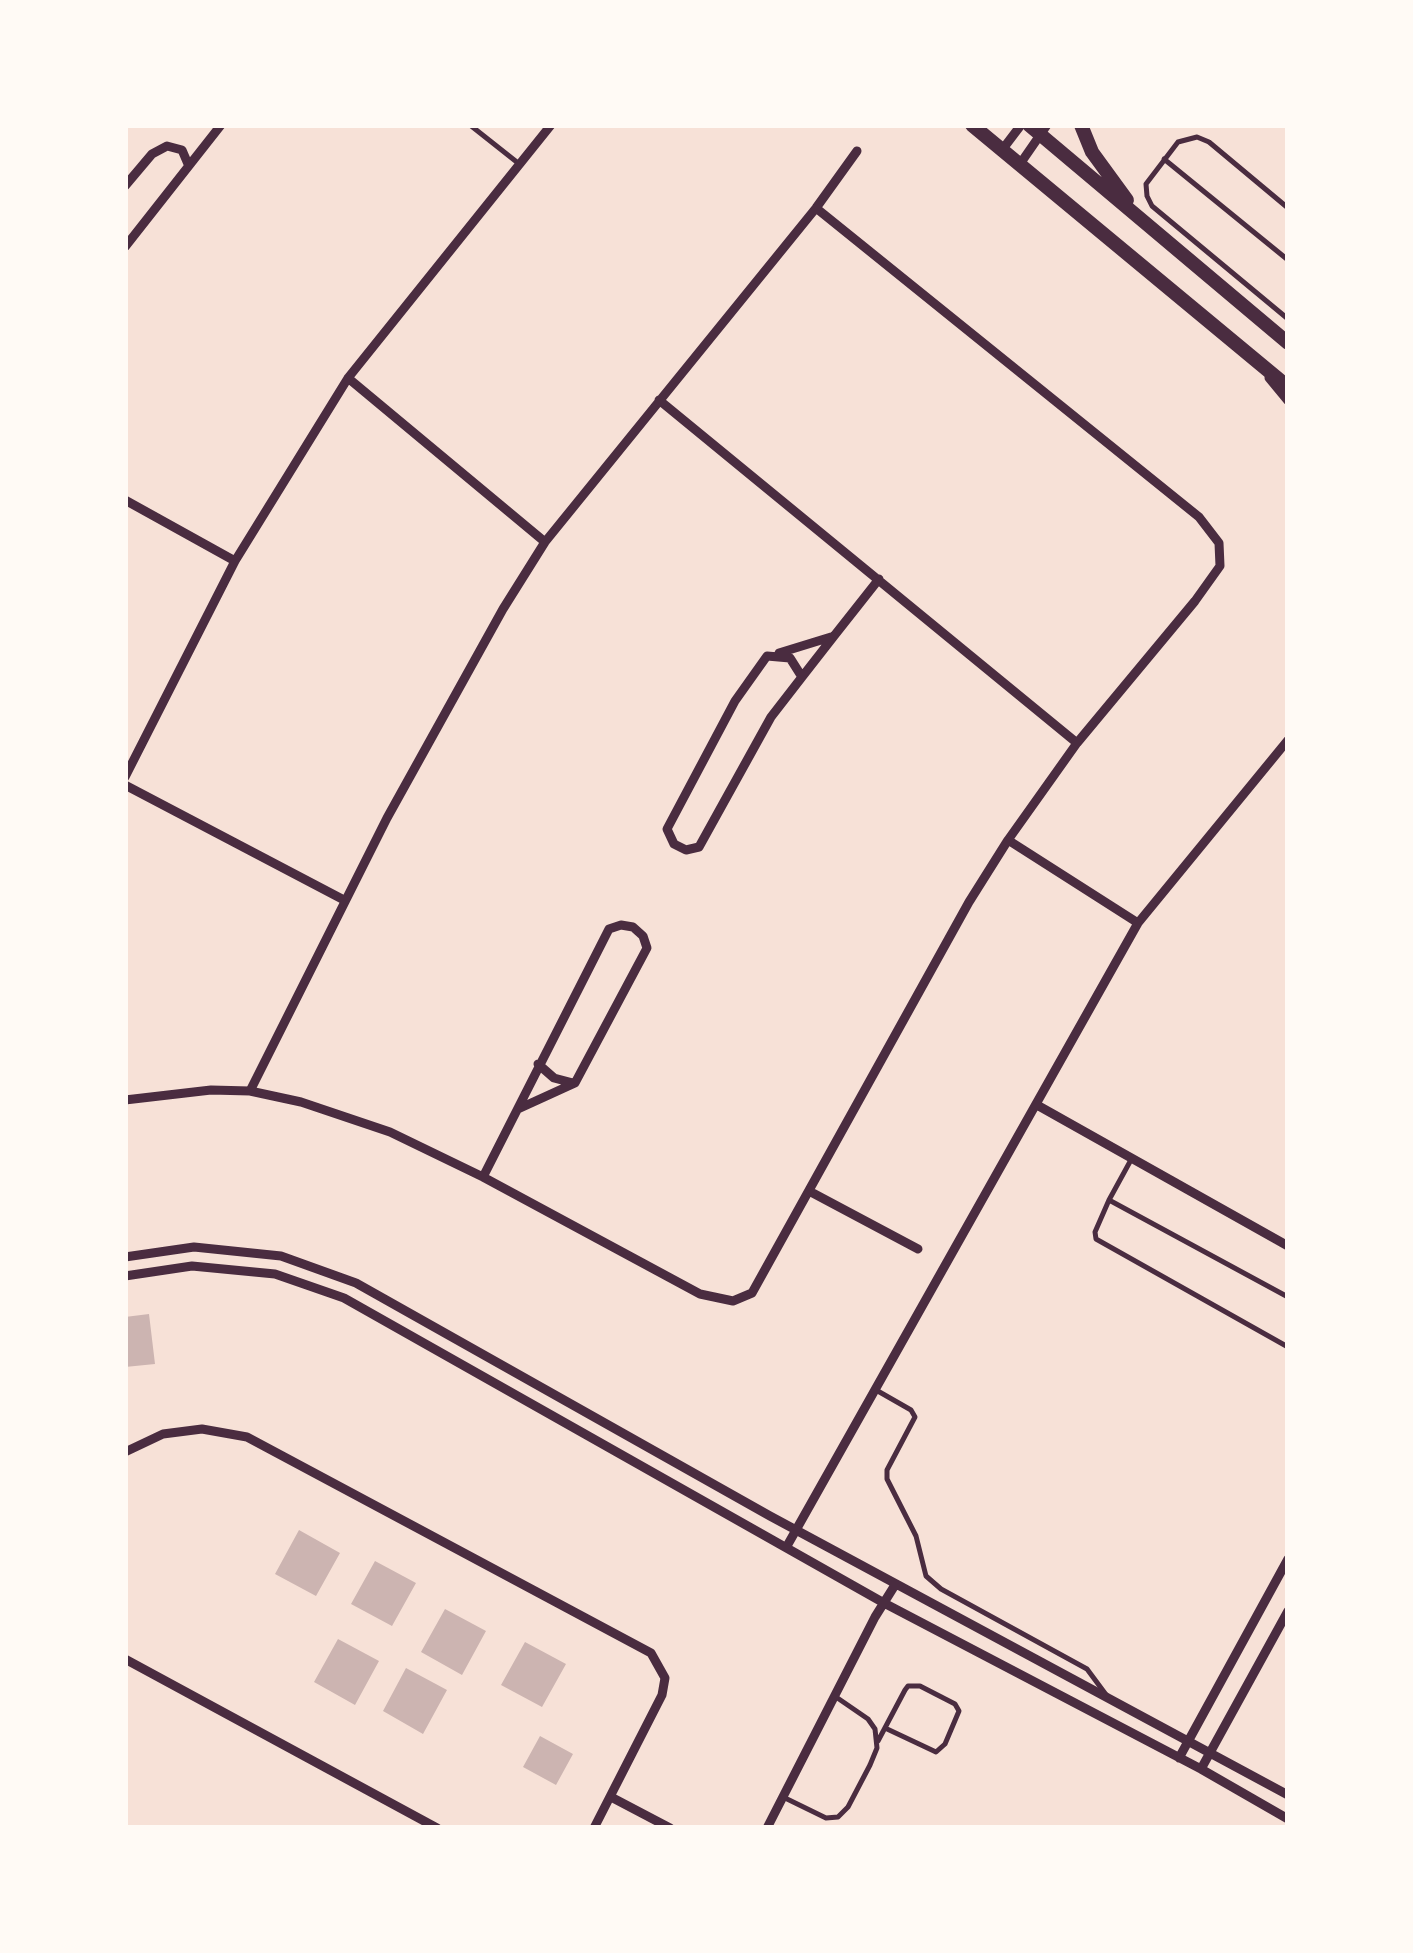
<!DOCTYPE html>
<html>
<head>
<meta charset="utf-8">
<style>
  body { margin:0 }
  #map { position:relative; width:1413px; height:1953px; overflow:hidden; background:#f7e1d7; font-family:"Playfair Display",serif }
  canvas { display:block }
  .frame { position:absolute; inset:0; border:128px solid #fffaf5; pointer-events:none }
</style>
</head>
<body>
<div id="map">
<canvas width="1413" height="1953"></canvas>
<div class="frame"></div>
</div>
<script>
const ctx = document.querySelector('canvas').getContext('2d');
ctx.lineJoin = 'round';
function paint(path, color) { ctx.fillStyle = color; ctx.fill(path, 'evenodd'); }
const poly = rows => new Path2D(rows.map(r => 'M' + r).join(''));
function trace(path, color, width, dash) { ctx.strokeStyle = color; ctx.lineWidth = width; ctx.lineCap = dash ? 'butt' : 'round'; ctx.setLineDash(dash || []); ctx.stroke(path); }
const building = poly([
  [149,1314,155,1364,125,1367,125,1317],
  [299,1530,340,1553,316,1596,275,1574],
  [375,1561,416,1583,392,1626,351,1604],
  [445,1609,486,1631,462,1675,421,1652],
  [338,1639,379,1661,355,1705,314,1682],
  [525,1642,566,1664,542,1707,501,1685],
  [406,1668,447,1690,423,1734,383,1711],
  [540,1736,573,1754,556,1785,523,1767]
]);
const service = poly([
  [470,125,518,163],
  [1164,159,1288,260],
  [1288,208,1209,142,1197,137,1178,142,1146,184,1147,196,1152,206,1288,319],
  [1132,1158,1109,1200,1095,1232,1096,1239,1288,1347],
  [1109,1200,1288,1297],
  [876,1390,911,1410,915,1417,887,1470,887,1479,916,1536,926,1576,941,1589,1087,1669,1107,1696],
  [878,1741,905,1690,908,1686,920,1686,955,1704,959,1711,945,1744,936,1752,885,1728],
  [783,1797,826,1818,838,1817,848,1807,870,1765,877,1748,875,1729,868,1719,836,1697]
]);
const minor = poly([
  [1002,150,1021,125],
  [1020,164,1047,125],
  [125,186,152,154,167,146,182,150,188,164],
  [125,247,221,125],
  [348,378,545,542],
  [1269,378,1288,401],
  [659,400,1077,743],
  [125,500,235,561],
  [779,653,831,637],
  [802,677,790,658,767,656,735,701,667,829,674,844,686,850,699,847,771,717,802,677,834,636,879,579],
  [125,777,235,561,348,378,551,125],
  [125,785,344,900],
  [1008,840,1138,923],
  [538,1064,554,1078,573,1083],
  [250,1091,387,818,503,609,545,542,816,208,857,151],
  [125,1100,211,1090,250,1091,301,1102,390,1132,483,1177,700,1294,733,1301,752,1293,969,902,1008,840,1077,743,1195,601,1220,566,1219,543,1199,517,816,208],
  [1037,1105,1288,1246],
  [483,1177,609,929,621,925,633,927,643,936,647,948,575,1083,518,1109],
  [809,1191,918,1249],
  [125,1257,194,1247,281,1256,356,1283,770,1516,1288,1795],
  [125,1276,192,1266,275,1274,344,1298,884,1603,1201,1769,1288,1819],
  [125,1452,163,1434,202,1429,247,1437,651,1653,665,1678,662,1695,594,1828],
  [787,1546,1138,923,1288,740],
  [125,1659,437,1828],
  [1179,1758,1288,1559],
  [1201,1769,1288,1611],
  [611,1797,670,1828],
  [767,1828,875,1617,895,1585]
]);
const secondary = poly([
  [972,125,1288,387],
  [1029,125,1288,343],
  [1081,125,1092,152,1127,200]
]);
paint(building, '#ccb4b1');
trace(service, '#4a2c40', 5);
trace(minor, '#4a2c40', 9);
trace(secondary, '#4a2c40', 14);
</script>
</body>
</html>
